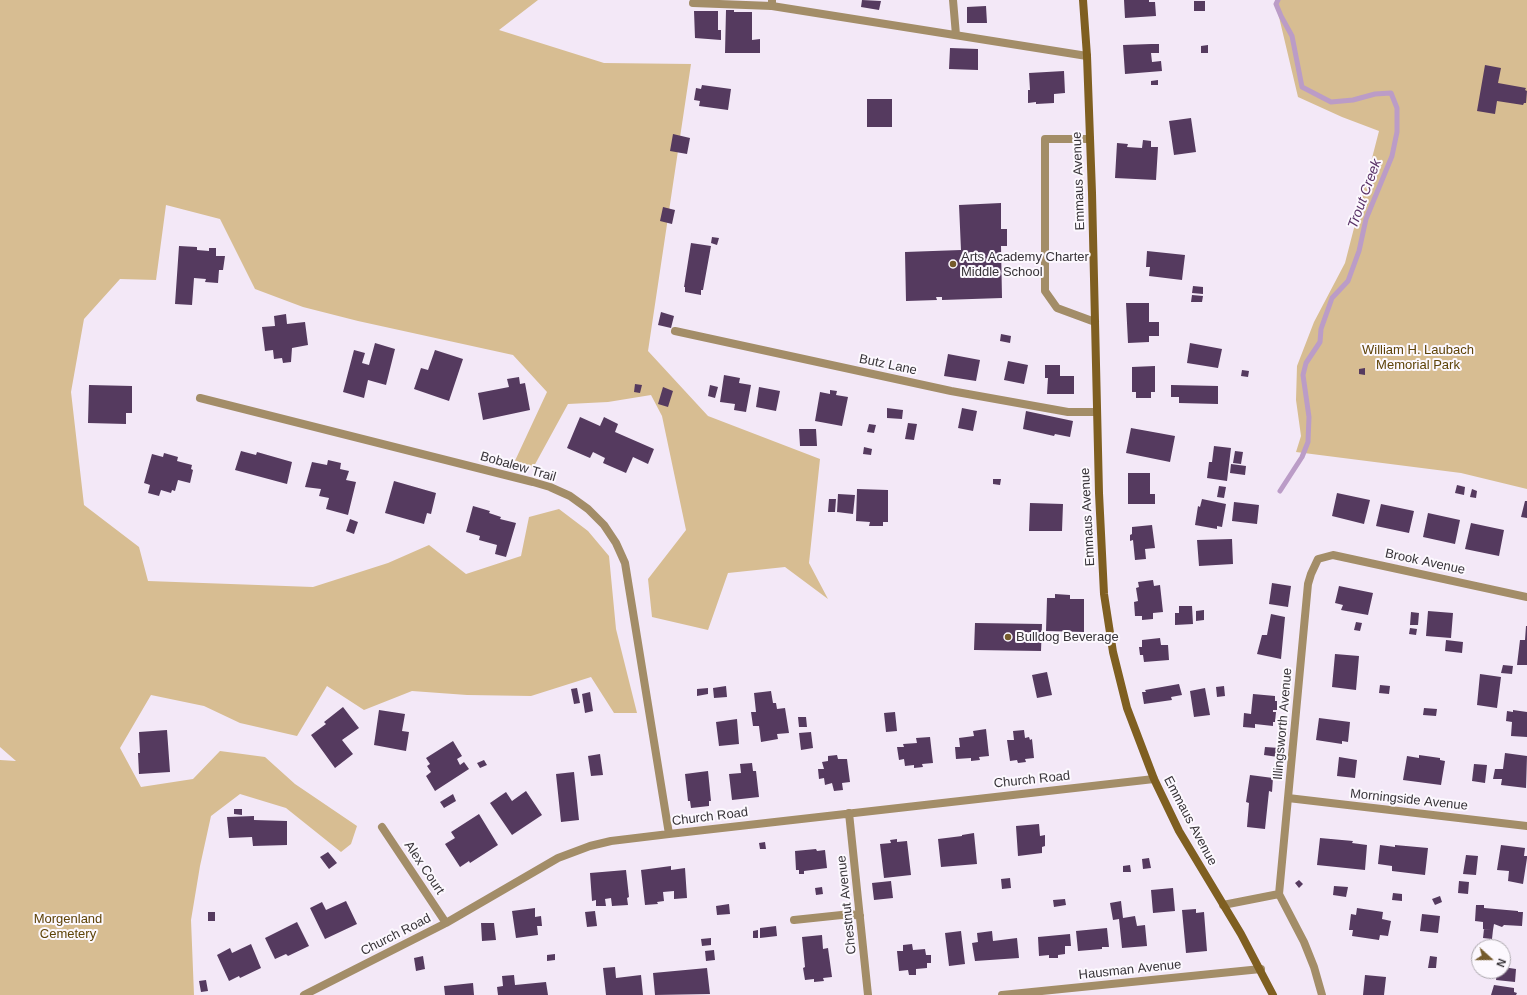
<!DOCTYPE html>
<html>
<head>
<meta charset="utf-8">
<style>
  body { margin:0 }
  #map { position:relative; width:1527px; height:995px; overflow:hidden; background:#f3e8f7; font-family:Arial,sans-serif }
  canvas { display:block }
  .north { position:absolute; left:1471px; top:939px; width:40px; height:40px; box-sizing:border-box; background:#fcf8fe; border:1px solid #ada9af; border-radius:50%; rotate:111deg; font-size:11px; font-weight:700; line-height:16px; text-align:center; color:#373338 }
  .north::after { content:''; display:block; margin:auto; width:14px; height:18px; background:#755b2c; clip-path:polygon(50% 0,100% 100%,50% 72%,0 100%) }
</style>
</head>
<body>
<div id="map">
<canvas width="1527" height="995"></canvas>
<div class="north">N</div>
</div>
<script>
const ctx = document.querySelector('canvas').getContext('2d');
ctx.lineJoin = 'round';
function paint(path, color) { ctx.fillStyle = color; ctx.fill(path, 'evenodd'); }
const poly = rows => new Path2D(rows.map(r => 'M' + r).join(''));
function trace(path, color, width, dash) { ctx.strokeStyle = color; ctx.lineWidth = width; ctx.lineCap = dash ? 'butt' : 'round'; ctx.setLineDash(dash || []); ctx.stroke(path); }
function label(font, color, halo, rows, align = 'center') {
  ctx.font = font + ' Arial,sans-serif'; ctx.lineWidth = 4; ctx.setLineDash([]); ctx.textBaseline = 'middle'; ctx.strokeStyle = halo; ctx.fillStyle = color; for (const [text, x, y, turn = 0] of rows) {
    ctx.save(); ctx.translate(x, y); ctx.rotate((+turn || 0) * Math.PI / 180); ctx.textAlign = isNaN(turn) ? turn : align; if (halo) ctx.strokeText(text, 0, 0); ctx.fillText(text, 0, 0); ctx.restore();
  }
}
const green = poly([
  [0,0,538,0,499,30,604,63,691,64,648,351,708,416,820,459,809,563,828,599,785,567,728,573,708,630,652,617,648,579,686,530,662,416,651,395,608,402,568,404,533,468,513,465,547,392,513,355,358,321,303,307,255,289,220,219,166,205,156,280,120,279,84,319,71,392,84,505,139,547,148,581,313,587,388,563,429,545,466,574,521,556,529,517,559,509,588,531,609,556,616,629,637,713,614,713,591,677,531,696,467,695,412,691,364,710,327,686,297,736,240,723,204,706,151,695,120,748,141,787,193,779,220,751,265,757,295,784,357,826,351,844,341,852,286,808,240,794,211,816,200,866,191,920,194,995,0,995,0,760,16,761,0,747],
  [1275,0,1527,0,1527,489,1461,473,1296,452,1301,436,1296,400,1297,366,1314,322,1345,263,1379,131,1342,117,1298,97]
]);
const stream = poly([
  [1278,0,1276,4,1281,16,1292,36,1302,87,1331,102,1353,100,1375,94,1391,93,1397,108,1397,132,1392,156,1366,219,1359,251,1348,281,1332,298,1321,329,1320,342,1306,363,1303,375,1309,417,1308,442,1302,457,1280,491]
]);
const building = poly([
  [862,0,881,1,879,10,861,7],
  [1124,0,1149,0,1149,2,1155,2,1156,16,1125,18],
  [1194,1,1205,1,1205,11,1194,11],
  [986,6,987,23,967,23,967,7],
  [726,10,734,10,734,12,752,12,752,40,760,39,760,53,725,53],
  [694,11,718,11,718,30,721,30,721,40,695,38],
  [1151,44,1159,44,1159,53,1151,53,1152,62,1161,61,1162,71,1125,74,1123,45],
  [1208,45,1208,53,1201,53,1201,46],
  [950,48,978,49,978,70,949,69],
  [1485,65,1501,68,1498,83,1526,88,1525,90,1527,91,1526,103,1524,103,1523,105,1497,101,1495,114,1477,111],
  [1064,71,1065,93,1054,94,1054,103,1036,104,1036,102,1028,103,1028,90,1030,90,1029,73],
  [1158,80,1158,85,1151,85,1151,81],
  [702,85,731,89,728,110,699,106,700,101,694,100,696,88,701,89],
  [867,99,892,99,892,127,867,127],
  [1191,118,1196,152,1174,155,1169,121],
  [673,134,690,138,687,154,670,151],
  [1143,140,1151,141,1151,147,1158,147,1156,180,1115,178,1117,143,1128,144,1127,147,1142,148],
  [1001,203,1001,229,1007,229,1007,246,1001,246,1002,298,942,300,942,297,936,297,937,300,906,301,905,252,961,250,959,205],
  [663,207,675,210,672,224,660,221],
  [712,237,719,238,717,245,711,243],
  [691,243,711,246,703,290,701,290,701,295,685,292,685,287,684,287],
  [179,246,197,247,197,250,209,251,209,248,216,248,216,256,225,256,223,270,219,270,218,283,205,282,206,279,194,278,192,305,175,304],
  [1147,251,1185,255,1182,280,1149,276,1150,267,1146,267],
  [1193,286,1203,287,1203,294,1192,293],
  [1192,295,1203,296,1202,302,1191,302],
  [1126,303,1149,303,1149,322,1159,322,1159,336,1149,336,1149,342,1128,343],
  [661,312,674,316,671,328,658,325],
  [286,314,287,324,305,322,308,345,292,348,291,362,283,363,282,358,274,359,273,350,265,351,262,327,275,326,274,316],
  [1001,334,1011,336,1010,343,1000,341],
  [375,343,395,349,386,385,368,380,364,398,343,392,354,350,365,353,362,363,369,365],
  [1190,343,1222,349,1218,368,1187,363],
  [435,350,463,359,449,401,414,389,421,368,428,370],
  [948,354,980,360,976,381,944,376],
  [1008,361,1028,365,1024,384,1004,380],
  [1045,365,1060,365,1060,376,1074,376,1074,394,1047,394,1048,378,1045,378],
  [1155,366,1155,392,1151,392,1151,398,1136,398,1136,392,1132,392,1132,367],
  [1365,368,1365,375,1359,374,1359,369],
  [1242,370,1249,371,1248,377,1241,376],
  [724,375,740,378,739,383,751,385,746,412,734,410,735,404,720,402],
  [519,377,520,384,525,383,530,410,483,420,478,393,509,387,507,379],
  [635,384,642,385,640,393,634,392],
  [89,385,132,386,132,413,126,413,126,424,88,423],
  [710,385,718,387,715,398,708,396],
  [1171,385,1218,386,1218,404,1179,403,1179,397,1171,397],
  [663,387,673,391,668,407,658,404],
  [759,387,780,391,776,411,756,407],
  [830,390,837,391,836,395,848,397,842,426,815,421,820,392,830,394],
  [887,408,903,410,902,419,887,418],
  [962,408,977,411,973,431,958,428],
  [1026,411,1073,421,1070,437,1055,434,1054,436,1023,429],
  [580,417,600,426,604,417,618,424,615,432,654,449,648,464,633,457,626,473,603,463,605,458,593,452,590,458,567,448],
  [908,423,917,424,914,440,905,439],
  [869,424,876,425,874,433,867,432],
  [1131,428,1175,436,1170,462,1126,453],
  [799,429,816,429,817,446,800,446],
  [1214,446,1231,448,1227,481,1207,478,1209,462,1212,462],
  [864,447,872,449,871,455,863,454],
  [241,451,256,455,257,452,292,462,287,484,235,470],
  [1235,451,1243,452,1241,464,1233,463],
  [164,453,178,457,177,461,192,465,191,469,193,470,190,483,178,480,175,491,172,490,171,493,161,490,159,496,148,493,150,485,144,483,152,454,163,457],
  [328,460,341,463,340,469,349,471,346,480,356,482,348,515,326,509,329,498,319,496,321,489,305,487,312,462,327,465],
  [1231,464,1246,466,1245,475,1230,473],
  [1128,473,1150,473,1150,494,1155,494,1155,504,1128,504],
  [993,479,1001,479,1000,485,993,484],
  [394,481,436,493,431,514,427,513,424,524,385,513],
  [1457,485,1465,487,1464,495,1455,493],
  [1219,486,1226,487,1224,498,1217,497],
  [857,489,888,490,888,522,883,522,883,526,869,526,870,522,856,521],
  [1472,489,1477,491,1476,498,1470,497],
  [1337,493,1370,500,1364,524,1332,516],
  [838,494,855,495,853,514,837,512],
  [829,499,836,499,835,512,828,512],
  [1202,499,1226,504,1222,527,1217,526,1217,529,1195,525,1198,506,1200,507],
  [1525,501,1527,501,1527,518,1521,517],
  [1234,502,1259,505,1257,524,1232,521],
  [1030,503,1063,504,1062,531,1029,531],
  [1381,504,1414,511,1409,533,1376,526],
  [473,506,490,511,489,513,501,517,500,519,516,523,506,557,495,554,497,545,479,540,480,536,466,532],
  [1428,513,1460,520,1455,544,1423,537],
  [350,519,358,522,354,534,346,531],
  [1471,523,1504,530,1499,556,1465,549],
  [1152,525,1155,548,1145,549,1146,559,1135,560,1133,540,1130,541,1130,535,1132,534,1132,527],
  [1232,539,1233,564,1199,566,1197,540],
  [1153,580,1154,586,1160,585,1163,612,1153,613,1153,619,1142,620,1142,616,1135,616,1134,602,1138,601,1136,588,1139,587,1138,582],
  [1272,583,1291,586,1288,607,1269,604],
  [1339,586,1373,593,1368,615,1341,610,1343,605,1335,603],
  [1055,594,1070,595,1070,599,1084,599,1084,632,1046,631,1047,598,1055,598],
  [1179,606,1192,606,1193,624,1175,625,1175,613,1179,613],
  [1204,610,1204,620,1196,621,1196,611],
  [1428,611,1453,613,1451,638,1426,636],
  [1411,612,1419,613,1418,625,1410,625],
  [1271,614,1285,617,1281,659,1257,654,1262,635,1267,635],
  [1356,622,1362,623,1360,631,1354,630],
  [975,623,1042,624,1041,651,974,650],
  [1526,626,1527,626,1527,665,1517,665,1520,640,1525,640],
  [1410,628,1417,629,1416,635,1409,634],
  [1160,638,1161,645,1168,645,1169,660,1144,662,1143,655,1140,655,1139,647,1142,647,1142,640],
  [1446,640,1463,642,1462,653,1445,651],
  [1335,654,1359,656,1356,690,1332,687],
  [1503,665,1513,666,1512,674,1501,673],
  [1047,672,1052,695,1037,698,1032,675],
  [1480,674,1501,677,1497,708,1477,705],
  [1179,684,1182,695,1171,697,1172,700,1144,704,1142,692,1146,692,1145,690],
  [1380,685,1390,686,1389,694,1379,693],
  [726,686,727,697,714,698,713,688],
  [1224,686,1225,696,1217,697,1216,687],
  [577,688,580,703,574,704,571,689],
  [708,688,708,694,697,696,697,689],
  [1205,688,1210,715,1194,717,1190,691],
  [771,691,773,703,776,703,777,709,785,708,789,733,777,734,778,739,761,742,759,726,753,726,751,712,756,712,754,693],
  [590,692,593,711,585,713,582,694],
  [1253,694,1275,696,1275,701,1277,701,1277,710,1273,710,1273,712,1276,712,1275,722,1273,722,1273,726,1255,724,1255,728,1243,727,1244,713,1251,714],
  [343,707,359,728,342,740,353,754,335,768,311,735,326,724,324,722],
  [1424,708,1437,709,1436,716,1423,715],
  [379,710,405,714,402,731,409,732,406,751,374,745],
  [1513,710,1527,712,1527,737,1511,736,1512,722,1506,721,1507,711,1513,712],
  [895,712,897,731,886,732,884,713],
  [798,717,806,717,807,727,799,727],
  [1319,718,1350,722,1348,742,1342,741,1342,744,1316,740],
  [737,719,739,744,719,746,716,722],
  [986,729,989,756,979,757,980,760,971,761,971,758,956,759,955,747,960,747,959,738,974,736,973,731],
  [167,730,170,772,139,774,138,753,140,753,139,732],
  [1024,730,1025,738,1029,737,1030,740,1032,739,1034,758,1025,759,1026,762,1018,763,1017,760,1010,761,1007,740,1014,740,1013,731],
  [811,732,813,748,801,750,799,733],
  [930,737,933,763,922,764,923,767,914,768,914,765,905,766,904,759,899,760,897,747,904,747,903,744,917,743,916,738],
  [453,741,462,756,457,759,460,765,464,762,469,769,435,791,426,776,431,772,427,766,430,764,426,758],
  [1265,747,1279,748,1278,757,1264,755],
  [1505,753,1527,756,1526,788,1501,785,1502,779,1493,779,1495,769,1503,769],
  [600,754,603,775,591,776,588,756],
  [837,755,838,759,847,759,850,782,842,783,843,790,834,791,832,783,825,785,824,778,819,779,818,769,824,769,822,762,828,761,828,756],
  [1419,755,1440,758,1440,760,1445,761,1441,785,1403,780,1407,756,1419,758],
  [1339,757,1357,760,1355,778,1337,776],
  [484,760,487,765,480,768,477,763],
  [752,763,753,771,756,771,759,797,732,800,729,774,741,773,740,764],
  [1474,764,1487,765,1485,783,1472,781],
  [708,771,711,801,709,801,709,806,691,808,690,801,688,801,685,774],
  [574,772,579,820,561,822,556,774],
  [1250,775,1273,778,1272,792,1269,791,1265,829,1247,827,1249,803,1246,802],
  [526,791,542,815,512,835,490,803,506,792,512,801],
  [453,794,456,801,444,808,440,802],
  [234,809,242,809,242,815,234,814],
  [479,814,498,845,470,863,469,861,460,867,445,844,455,838,451,832],
  [254,816,254,820,287,821,287,845,253,846,252,837,229,838,227,817],
  [1039,824,1040,836,1045,835,1045,846,1042,847,1042,853,1018,856,1016,826],
  [974,833,977,864,941,867,938,839,962,836,962,835],
  [1320,838,1353,841,1352,843,1367,845,1365,870,1317,865],
  [897,839,897,842,907,841,911,875,884,878,880,844,891,843,890,840],
  [765,842,766,849,760,849,759,843],
  [1380,845,1395,847,1395,845,1428,848,1425,875,1392,871,1392,866,1378,864],
  [1501,845,1525,848,1524,856,1527,856,1527,858,1523,884,1508,881,1509,871,1497,870],
  [816,849,817,851,825,850,827,868,804,871,804,874,799,874,799,870,796,870,795,851],
  [328,852,337,863,329,869,320,857],
  [1466,855,1478,856,1476,875,1463,874],
  [1149,858,1151,868,1143,869,1142,859],
  [1130,865,1131,872,1123,872,1123,866],
  [671,866,671,870,685,868,687,898,674,899,674,891,663,892,664,901,657,902,658,904,645,905,641,870],
  [626,870,629,897,627,898,628,905,612,906,611,898,605,899,606,906,596,906,596,900,592,901,590,873],
  [1010,878,1011,888,1002,889,1001,879],
  [1299,880,1303,884,1299,888,1295,883],
  [891,881,893,898,874,900,872,883],
  [1459,881,1469,882,1468,894,1458,893],
  [1334,886,1348,887,1346,897,1333,895],
  [822,887,823,894,816,895,815,888],
  [1173,888,1175,911,1153,913,1151,890],
  [1393,893,1402,894,1402,901,1392,900],
  [1440,896,1442,902,1435,905,1432,899],
  [1065,899,1066,905,1054,907,1053,900],
  [346,901,357,924,325,939,310,908,322,902,326,910],
  [1121,901,1123,918,1135,916,1137,926,1145,925,1147,946,1122,948,1119,919,1113,920,1110,903],
  [729,904,730,914,717,915,716,906],
  [1476,905,1484,905,1484,908,1518,911,1518,912,1523,912,1522,926,1504,925,1502,927,1494,924,1493,930,1483,929,1483,922,1475,921],
  [535,908,535,917,541,916,542,926,537,926,538,935,516,938,512,911],
  [1357,908,1383,912,1382,919,1391,921,1388,936,1380,935,1379,940,1352,936,1353,930,1349,930,1351,914,1356,915],
  [1196,909,1196,913,1204,912,1207,951,1186,953,1182,910],
  [595,911,597,926,587,927,585,912],
  [208,912,215,912,215,921,208,921],
  [1422,914,1440,916,1438,933,1420,931],
  [297,922,309,946,288,956,286,954,275,959,265,938],
  [481,923,494,923,496,940,482,941],
  [776,926,777,936,760,938,760,928],
  [1107,928,1109,947,1102,947,1102,949,1078,951,1076,931],
  [1484,929,1493,930,1492,939,1483,938],
  [758,930,758,938,753,938,753,931],
  [961,931,965,964,949,966,945,933],
  [992,931,993,941,1017,938,1019,958,975,961,972,943,978,942,977,933],
  [1070,934,1071,946,1065,946,1065,954,1058,955,1058,958,1049,958,1049,955,1039,956,1038,937],
  [822,935,823,949,828,948,832,977,823,978,824,981,814,982,814,979,805,980,803,968,805,967,802,937],
  [711,938,711,945,702,946,701,939],
  [251,944,261,968,240,978,239,976,229,981,217,955,230,948,232,953],
  [912,944,913,950,925,949,926,955,931,955,931,963,927,963,927,968,916,969,916,975,909,975,908,970,899,971,897,951,903,951,903,945],
  [714,950,715,960,706,961,705,951],
  [555,954,555,960,547,961,547,955],
  [423,956,425,969,416,971,414,958],
  [1430,956,1437,957,1436,968,1428,968],
  [615,967,616,978,641,975,643,995,606,995,603,968],
  [1503,967,1516,969,1515,982,1496,980,1497,971,1503,971],
  [707,968,710,994,655,995,653,973],
  [514,975,515,985,546,982,548,995,498,995,497,987,503,986,502,976],
  [1365,975,1386,977,1384,995,1363,995],
  [206,980,208,991,201,992,199,981],
  [473,983,474,995,445,995,444,986],
  [1494,985,1514,988,1514,992,1517,993,1516,995,1491,995]
]);
const service = poly([
  [953,0,956,35],
  [693,3,772,6,1087,56],
  [1090,139,1045,139,1045,291,1057,308,1095,322],
  [675,331,951,391,1068,412,1097,412]
]);
const minor = poly([
  [772,0,772,6],
  [200,398,533,482,550,487,570,496,588,509,604,525,616,543,625,563,669,834],
  [1288,798,1527,826],
  [849,813,868,995],
  [382,827,446,923],
  [1279,894,1304,942,1314,967,1322,995],
  [1223,905,1279,894,1308,584,1311,574,1318,559,1333,555,1527,597],
  [794,920,851,914,860,916],
  [304,995,446,923,558,858,590,846,611,841,669,834,1154,779],
  [1002,995,1261,969]
]);
const secondary = poly([
  [1083,0,1087,56,1092,193,1099,493,1104,594,1113,652,1127,708,1154,779,1179,831,1241,934,1273,995]
]);
const markers = [
  [953,264,4,"#755b2c"],
  [1008,637,4,"#755b2c"]
];
const streetNames = [
  ["Emmaus Avenue",1079,181,-92],
  ["Butz Lane",888,365,12],
  ["Bobalew Trail",518,467,16],
  ["Emmaus Avenue",1088,517,-93],
  ["Brook Avenue",1425,562,12],
  ["Illingsworth Avenue",1283,724,-85],
  ["Church Road",1032,780,-6],
  ["Morningside Avenue",1409,800,6],
  ["Church Road",710,817,-7],
  ["Emmaus Avenue",1190,821,62],
  ["Alex Court",424,868,56],
  ["Chestnut Avenue",847,905,-96],
  ["Church Road",396,935,-27],
  ["Hausman Avenue",1130,970,-6]
];
const poiNames = [
  ["Arts Academy Charter",961,257],
  ["Middle School",961,272],
  ["Bulldog Beverage",1016,637]
];
const parkNames = [
  ["William H. Laubach",1418,350],
  ["Memorial Park",1418,365],
  ["Morgenland",68,919],
  ["Cemetery",68,934]
];
const waterNames = [
  ["Trout Creek",1365,194,-70]
];
paint(green, '#d7bd92');
trace(stream, '#bb9cc7', 5);
paint(building, '#553a5f');
trace(service, '#a38d68', 8);
trace(minor, '#a38d68', 8);
trace(secondary, '#7f5f21', 8);
for (const [x, y, r, color] of markers) { const dot = new Path2D(); dot.arc(x, y, r, 0, 2 * Math.PI); ctx.fillStyle = color; ctx.fill(dot); trace(dot, '#fcf8fe', 1.5); }
label('13px', '#373338', '#fcf8fe', streetNames);
label('13px', '#373338', '#fcf8fe', poiNames, 'left');
label('13px', '#5e4308', '#fcf8fe', parkNames);
label('italic 14px', '#583066', '#fcf8fe', waterNames);
</script>
</body>
</html>
